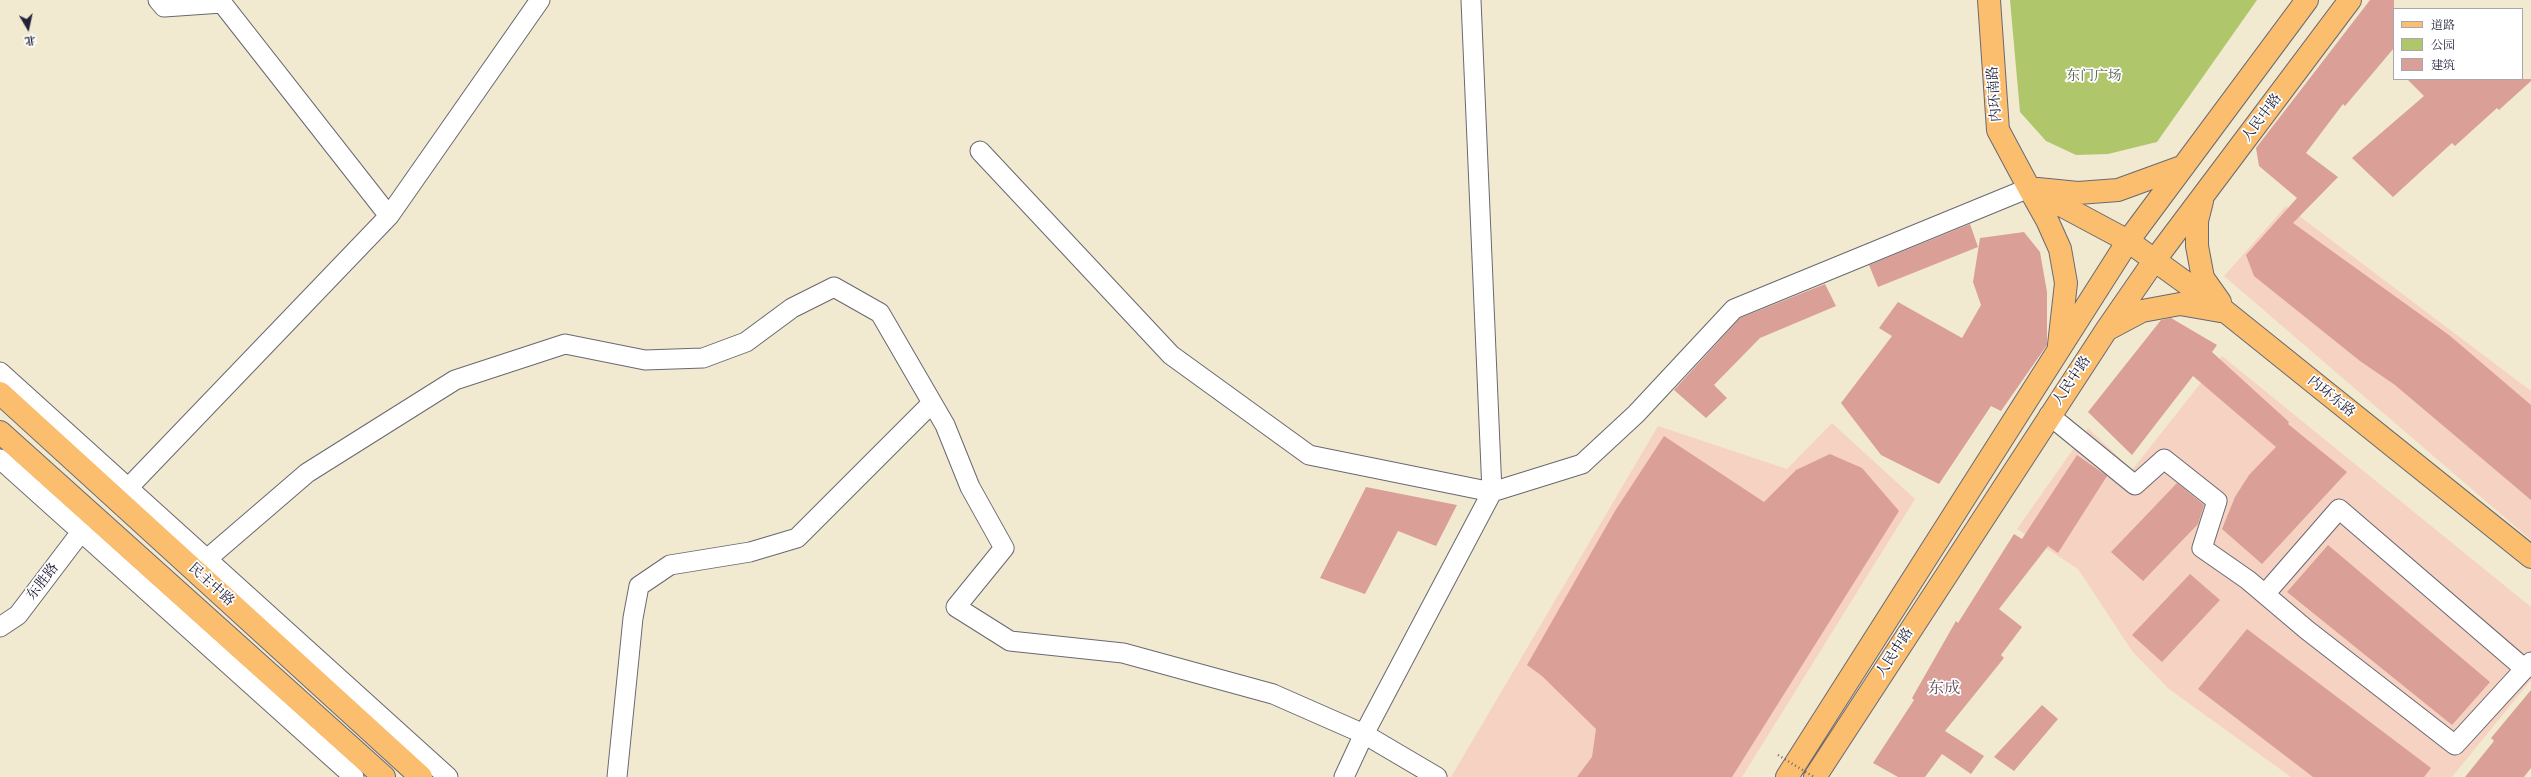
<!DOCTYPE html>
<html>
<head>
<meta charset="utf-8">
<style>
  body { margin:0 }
  #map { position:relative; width:2531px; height:777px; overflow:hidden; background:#f1ead1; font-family:Alegreya,"Noto Serif SC",serif }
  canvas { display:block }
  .legend { position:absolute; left:2393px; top:8px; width:130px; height:72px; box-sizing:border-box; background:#fff; border:1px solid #a7a7b1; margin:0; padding:5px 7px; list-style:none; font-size:12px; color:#22223b }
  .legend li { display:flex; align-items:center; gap:8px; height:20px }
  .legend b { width:20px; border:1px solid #a7a7b1 }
  .north { position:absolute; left:8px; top:8px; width:40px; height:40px; -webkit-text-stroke:3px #fff; paint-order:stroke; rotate:171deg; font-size:11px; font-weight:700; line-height:16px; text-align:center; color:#22223b }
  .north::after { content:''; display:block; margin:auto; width:14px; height:18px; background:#22223b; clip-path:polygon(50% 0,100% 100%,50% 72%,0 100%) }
</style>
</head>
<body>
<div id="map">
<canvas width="2531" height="777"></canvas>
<ul class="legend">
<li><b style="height:5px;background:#fbbe6e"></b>道路</li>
<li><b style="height:11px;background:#b0c66b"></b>公园</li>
<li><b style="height:11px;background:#da9f97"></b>建筑</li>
</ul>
<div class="north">北</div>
</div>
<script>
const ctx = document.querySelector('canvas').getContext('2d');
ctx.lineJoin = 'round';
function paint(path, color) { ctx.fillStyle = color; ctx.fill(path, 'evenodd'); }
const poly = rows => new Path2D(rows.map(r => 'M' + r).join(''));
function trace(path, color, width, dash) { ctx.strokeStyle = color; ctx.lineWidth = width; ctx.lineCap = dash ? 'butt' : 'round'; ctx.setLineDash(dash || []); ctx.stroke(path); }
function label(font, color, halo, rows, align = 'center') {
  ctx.font = font + ' Alegreya,"Noto Serif SC",serif'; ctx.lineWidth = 3.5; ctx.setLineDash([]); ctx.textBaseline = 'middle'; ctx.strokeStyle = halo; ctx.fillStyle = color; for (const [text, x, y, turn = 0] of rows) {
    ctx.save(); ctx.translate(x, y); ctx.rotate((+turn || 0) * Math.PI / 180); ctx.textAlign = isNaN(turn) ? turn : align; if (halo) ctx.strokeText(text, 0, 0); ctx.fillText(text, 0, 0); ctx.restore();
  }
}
const built = poly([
  [2286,206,2531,391,2531,540,2224,276],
  [2222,356,2531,607,2531,680,2452,777,2291,777,2169,689,2132,651,2078,569,2017,529,2088,428,2132,470],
  [1832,423,1915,499,1742,777,1451,777,1658,426,1787,469]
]);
const green = poly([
  [2010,0,2257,0,2157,142,2108,154,2076,155,2046,141,2020,112]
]);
const building = poly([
  [2370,0,2394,0,2394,48,2345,106,2343,104,2306,153,2338,177,2293,223,2449,335,2531,405,2531,500,2395,385,2360,361,2254,276,2246,255,2297,198,2259,166,2256,148],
  [2407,79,2531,79,2531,81,2499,110,2497,108,2455,146,2452,143,2393,197,2352,158,2424,96],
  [1970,224,1978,247,1878,287,1869,265],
  [2024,232,2040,252,2047,292,2047,345,2001,411,1991,406,1939,484,1881,455,1841,403,1892,336,1879,328,1898,302,1962,338,1981,305,1973,282,1980,238],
  [1825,284,1836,306,1760,338,1714,385,1727,398,1706,418,1674,390,1740,318],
  [2171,318,2217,345,2212,352,2289,422,2288,424,2347,472,2262,564,2222,529,2235,497,2249,475,2276,447,2193,376,2132,455,2088,412,2161,320],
  [1664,436,1764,502,1796,470,1830,454,1862,468,1899,511,1732,777,1577,777,1592,757,1596,729,1542,676,1527,665,1615,511],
  [2077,455,2107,476,2058,553,2048,546,1999,609,2022,627,2001,655,2004,658,1945,731,1984,756,1971,774,1942,754,1925,777,1898,777,1873,763,1914,700,1912,698,1956,621,1958,623,2014,534,2022,539],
  [2177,483,2204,505,2198,524,2143,581,2111,552],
  [1366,487,1457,505,1436,546,1398,531,1365,594,1320,578],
  [2328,545,2490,682,2452,725,2287,592],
  [2190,574,2220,600,2162,662,2132,635],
  [2247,629,2431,768,2424,777,2313,777,2198,689],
  [2531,690,2531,768,2524,777,2465,777,2494,741,2491,738],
  [2042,705,2058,719,2014,771,1994,757]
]);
const minor = poly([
  [158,0,164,7,222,3,389,216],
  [980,151,1171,355,1309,455,1492,492,1582,464,1636,414,1734,309,2029,188],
  [0,372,448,777],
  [2049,415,2135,485,2164,459,2217,501,2202,548,2248,580,2307,630,2455,745,2531,662],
  [0,459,354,777],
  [128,488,389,216,540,0],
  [207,559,307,473,455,380,565,344,645,360,703,358,746,342,792,308,834,287,880,313,945,425,970,487,1004,548,956,607,1010,641,1123,653,1273,694,1364,734,1437,777],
  [2265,594,2339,509,2525,669],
  [0,627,18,615,81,532],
  [617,777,633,618,639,586,670,565,750,552,797,538,932,403],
  [1344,777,1364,734,1492,492,1471,0]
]);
const major = poly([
  [1989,0,1998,130,2029,188,2128,241,2226,312,2531,557],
  [2029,188,2047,220,2060,249,2066,283,2059,345],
  [2038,189,2078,193,2118,190,2184,166],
  [2202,201,2197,221,2197,246,2203,278,2220,302],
  [2110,328,2142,311,2180,304,2220,311],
  [0,393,421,777],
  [0,432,384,777],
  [1787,777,2128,241,2307,0],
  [1815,777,2107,329,2154,261,2350,0]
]);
const pathBridge = poly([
  [1778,755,1814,777]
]);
const parkNames = [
  ["东门广场",2094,77]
];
const streetNames = [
  ["内环南路",1995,94,-94],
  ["人民中路",2262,118,-53],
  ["人民中路",2072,381,-56],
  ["内环东路",2331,397,39],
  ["东胜路",43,582,-52],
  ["民主中路",211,585,42],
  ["人民中路",1895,653,-57]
];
const quarterNames = [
  ["东成",1944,689]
];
paint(built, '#f6d2c3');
paint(green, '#b0c66b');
paint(building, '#da9f97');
trace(minor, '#6a6870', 21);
trace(major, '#6a6870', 24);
trace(minor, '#fff', 19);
trace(major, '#fbbe6e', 22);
trace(pathBridge, '#6a6870', 2.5, [1, 3]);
label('14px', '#545b4c', '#fff', parkNames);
label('14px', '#22223b', '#fff', streetNames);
label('16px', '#624e5b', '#fff', quarterNames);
</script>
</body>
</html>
